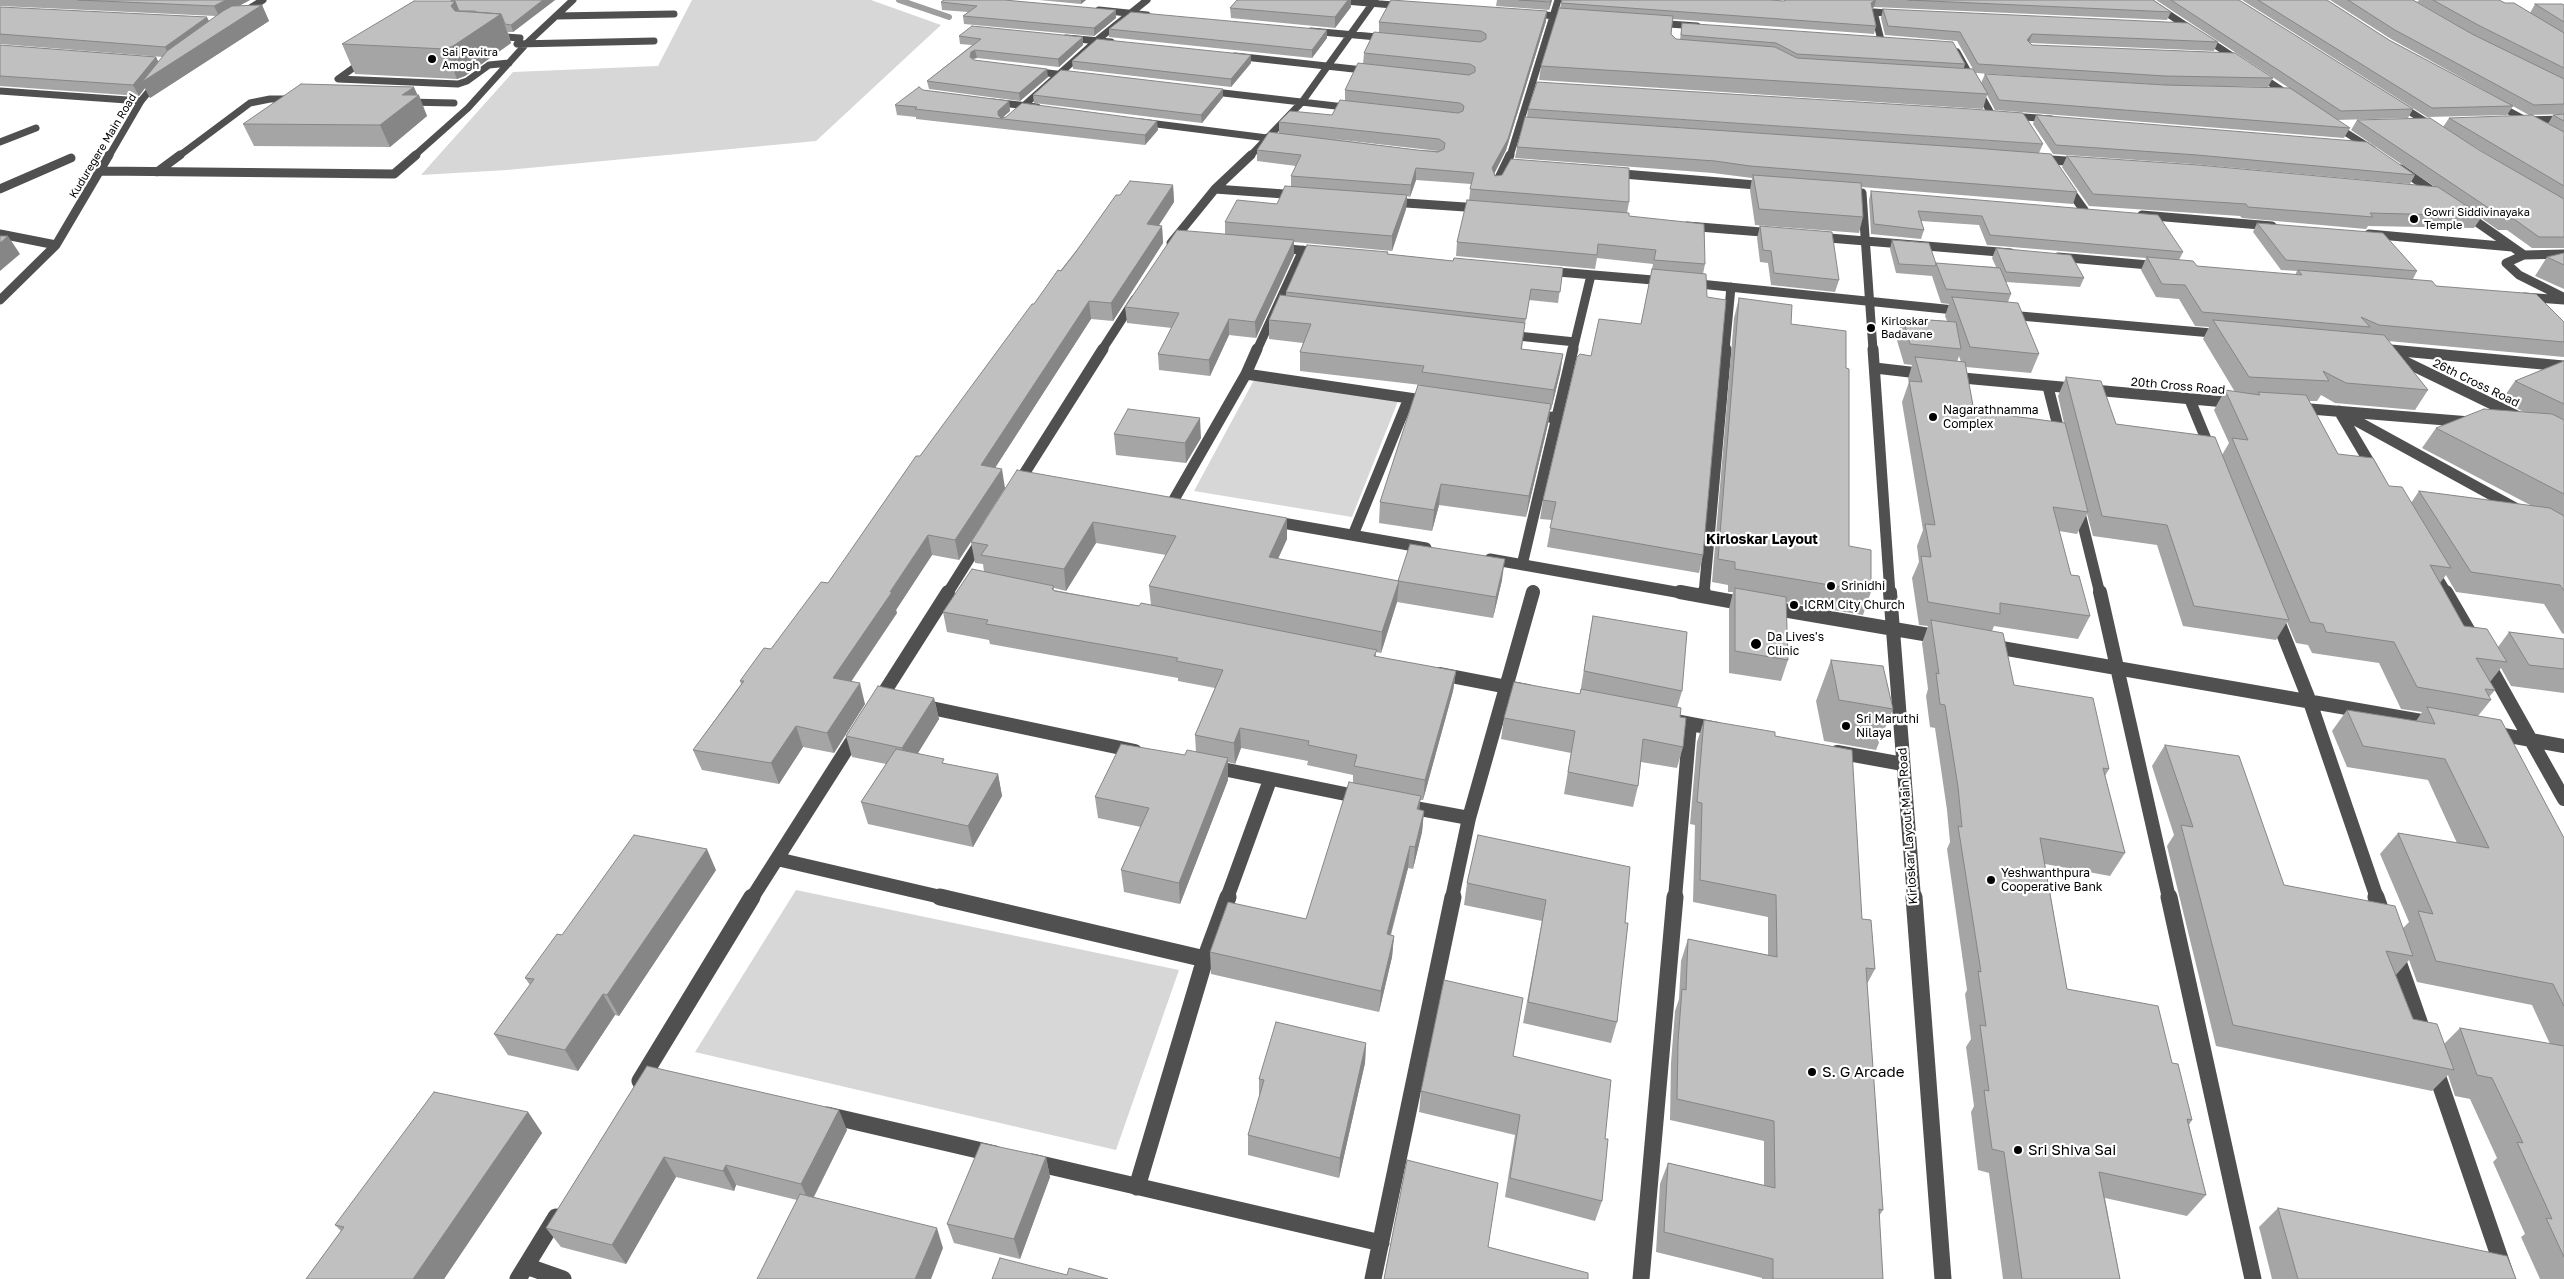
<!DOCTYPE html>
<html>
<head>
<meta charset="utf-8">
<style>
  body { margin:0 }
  canvas { display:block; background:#fff }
</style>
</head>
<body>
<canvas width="2564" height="1279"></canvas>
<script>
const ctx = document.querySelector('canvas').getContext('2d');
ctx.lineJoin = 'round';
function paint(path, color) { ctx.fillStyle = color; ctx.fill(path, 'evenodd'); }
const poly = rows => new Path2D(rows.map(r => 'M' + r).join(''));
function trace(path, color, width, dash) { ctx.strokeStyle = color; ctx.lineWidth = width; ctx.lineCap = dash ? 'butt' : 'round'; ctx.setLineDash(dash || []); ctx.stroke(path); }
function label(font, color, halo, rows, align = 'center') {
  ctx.font = font + ' "Golos Text",sans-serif'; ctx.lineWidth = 4.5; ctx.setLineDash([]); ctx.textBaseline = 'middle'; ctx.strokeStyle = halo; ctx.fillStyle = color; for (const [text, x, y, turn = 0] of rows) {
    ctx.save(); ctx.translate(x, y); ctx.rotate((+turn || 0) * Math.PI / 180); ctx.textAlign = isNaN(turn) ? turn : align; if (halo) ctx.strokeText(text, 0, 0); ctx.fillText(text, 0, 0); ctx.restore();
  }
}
const green = poly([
  [692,0,871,0,941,25,816,141,507,170,421,175,513,72,658,66],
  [1254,380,1398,401,1352,517,1194,491],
  [796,890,1179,970,1116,1150,695,1052]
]);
const stream = poly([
  [899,0,949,17]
]);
const minorFar4 = poly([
  [1333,0,1405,6],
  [2147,0,2241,62],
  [1099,10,1147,15],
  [1530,14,1572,17],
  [239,15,263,0],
  [556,16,674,14],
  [1655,23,1697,26],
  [1311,31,1388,38],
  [492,36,520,38,517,44,654,41],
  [1066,38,1111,42],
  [1881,40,1874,12,1899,14],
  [1957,52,1992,115],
  [1235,56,1372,71],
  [367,58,338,79,458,84,467,81,489,65,509,63],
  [1032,71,1072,76],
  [2257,74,2292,97],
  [0,91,141,101],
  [1206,91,1353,108],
  [406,102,454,103],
  [992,102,1037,107],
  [2398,104,2434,127],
  [2496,104,2531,123],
  [1020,109,1096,41,1147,0],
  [2011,116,2051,119],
  [2524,120,2564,119],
  [1141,122,1275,139],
  [2334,125,2372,149],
  [0,142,36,128],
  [109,156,141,101,158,80],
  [179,156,250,103,270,99,296,99],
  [414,156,468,108,526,44,573,0],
  [1250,156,1302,102,1375,0],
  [1510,156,1558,0]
]);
const minorFar3 = poly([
  [2037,159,2080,162],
  [2401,169,2438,195],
  [102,171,394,174,416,155],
  [157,172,180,155],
  [1611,173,1768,186],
  [1497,182,1510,155],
  [2066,185,2084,210],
  [0,189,71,158],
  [1215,189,1298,195],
  [1862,193,1873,350],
  [1391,202,1480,208],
  [2464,213,2524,255,2506,263,2519,275,2563,297],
  [2142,215,2272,226],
  [1687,226,1774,233],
  [0,234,56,245],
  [2369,234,2512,247],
  [1817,237,2011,253],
  [1171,243,1215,189,1251,155],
  [1277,248,1322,252],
  [2524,255,2564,254],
  [2058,257,2160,266],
  [1546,271,1665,281],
  [1690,283,1964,311],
  [2524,297,2564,300],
  [0,300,56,245,109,155],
  [2009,315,2223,334],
  [1508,335,1575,342],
  [2380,349,2394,350],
  [1102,350,1135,299],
  [1257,350,1303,250],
  [1573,350,1591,275],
  [1725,350,1731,287]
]);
const minorFar2 = poly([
  [1873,349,1890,594],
  [2380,349,2564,366],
  [2391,355,2519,417],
  [1875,368,1927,374],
  [1246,374,1429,401],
  [1952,377,2236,403],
  [2048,387,2061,438],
  [2190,400,2211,451],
  [2298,408,2470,422],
  [2339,411,2375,472],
  [2344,414,2519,510],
  [1533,415,1557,418],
  [1017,485,1103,349],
  [1172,503,1246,374,1257,349],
  [2079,509,2100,594],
  [1271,521,1426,548],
  [1353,535,1409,398],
  [1490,559,1687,594],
  [1522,565,1573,349],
  [2432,569,2447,594],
  [947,594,981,540],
  [1532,594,1533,591],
  [1704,594,1726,349]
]);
const minorFar1 = poly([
  [1680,592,1746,604],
  [1890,592,1914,898],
  [2100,592,2169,898],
  [2446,592,2474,640],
  [1704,596,1704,592],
  [1771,608,1941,637],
  [2276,616,2310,702,2377,898],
  [1990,646,2433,723],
  [2487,662,2564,799],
  [1440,674,1528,691],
  [878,702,948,592],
  [922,706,1135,751],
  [1670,720,1717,729],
  [2493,733,2564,746],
  [1837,752,1903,764],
  [1213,767,1360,797],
  [1404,806,1469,818],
  [777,859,945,898],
  [752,898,857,733],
  [1227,898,1270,780],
  [1452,898,1469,818,1533,592],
  [1675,898,1690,724]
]);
const minor = poly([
  [940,897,1205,959],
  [1914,897,1943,1279],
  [2169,897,2253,1279],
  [2376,897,2383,917],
  [2395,953,2424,1036],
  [2435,1069,2507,1279],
  [640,1081,752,897],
  [827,1115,995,1154],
  [1032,1162,1381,1243],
  [1137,1187,1205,959,1228,897],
  [526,1266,563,1279],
  [518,1279,556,1217],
  [1373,1279,1453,897],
  [1641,1279,1675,897]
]);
const wall = poly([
  [0,0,250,0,239,6,262,5,269,21,150,98,145,88,139,96,0,86,0,45,156,57,158,62,163,57,0,44,0,7,209,21,216,16,0,6],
  [452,0,555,0,513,32,508,32,511,43,465,76,457,79,355,74,342,44],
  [1039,0,1086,0,1081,4],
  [1237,0,1351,0,1351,7,1335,28,1231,18,1230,8],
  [1497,0,1552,0,1549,10,1496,6],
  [1562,0,1784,1,1784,0,2153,0,2171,12,2167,20,1874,7,1872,8,1876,26,1874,34,1672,19,1671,34,1676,39,1680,40,1682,23,1965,64,1964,68,1973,69,1957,41,1885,35,1881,18,1883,9,2218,42,2214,51,2030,43,2032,45,2273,78,2268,87,2161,85,1976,73,1981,83,1985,74,2165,85,2289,88,2156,0,2239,0,2413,109,2408,118,2337,120,2350,128,2344,138,1995,110,1987,95,1983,109,1539,80,1541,66,1560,8],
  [2242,0,2327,0,2389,40,2513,106,2507,115,2427,117],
  [2330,0,2413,0,2473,34,2417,2,2419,0,2499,0,2505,3,2530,13,2535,4,2564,5,2564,114,2529,115,2391,39],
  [941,2,1116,10,1116,18,1094,36,964,24,963,16,968,12,942,10],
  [1546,21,1506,150,1494,174,1495,176,1629,202,1627,213,1629,216,1705,264,1703,274,1703,555,1699,573,1547,547,1552,520,1540,519,1543,500,1591,356,1641,324,1653,264,1597,258,1595,269,1456,256,1457,242,1469,200,1471,184,1416,180,1410,197,1407,196,1406,209,1392,251,1294,242,1294,255,1256,338,1229,335,1210,376,1159,370,1158,354,1172,328,1127,323,1125,307,1225,234,1225,222,1277,204,1291,187,1291,176,1296,166,1257,161,1257,150,1279,133,1279,122,1332,115,1345,100,1345,90,1363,64,1364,53,1379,32,1379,22],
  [1324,138,1439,151,1417,150],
  [1109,29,1327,38,1312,58,1109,37],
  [959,36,1083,37,1083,45,1059,67,977,58,973,59,974,60,1048,77,1020,101,929,89,927,81,972,45,960,44],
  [1072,61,1251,63,1231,87,1073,69],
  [1223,89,1223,97,1202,123,1034,103,1033,95],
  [923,90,1009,101,1010,111,1002,118,1158,130,1145,145,916,119,916,117,897,115,895,105],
  [417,95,427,116,390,147,254,146,243,124],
  [1528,109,2043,144,2039,153,2077,192,2073,204,1861,187,1863,217,1859,233,1755,225,1750,190,1752,178,1713,173,1515,158,1517,147,1527,117],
  [2564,114,2564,248,2532,248,2507,230,2498,230,2481,218,2474,228,2368,226,2366,229,2242,218,2240,216,2089,206,2062,167,2067,156,2435,187,2351,130,2357,120,2443,127,2449,118,2548,124,2553,115],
  [2455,135,2518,173,2479,150],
  [2036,115,2415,175,2410,184,2193,164,2053,154,2033,124],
  [1173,185,1174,202,1159,225,1162,226,1163,243,1113,321,1091,319,995,468,1005,488,984,521,1287,518,1287,539,1278,559,1398,581,1502,580,1493,618,1397,602,1381,653,1376,652,1376,657,1456,671,1453,691,1423,800,1420,800,1419,810,1424,811,1422,832,1413,869,1408,868,1391,935,1394,936,1392,957,1379,1012,1211,974,1210,952,1306,919,1353,783,1353,775,1307,765,1308,761,1241,748,1235,764,1228,762,1228,780,1180,904,1124,892,1121,870,1141,827,1098,818,1095,797,1185,755,1196,752,1195,735,1215,688,1178,681,1178,678,990,644,989,640,947,632,943,612,984,572,983,564,975,563,971,542,959,560,932,555,896,610,897,613,851,682,865,704,834,753,803,747,779,784,702,770,693,750,741,684,740,681,771,649,828,583,920,456,1034,304,1120,195],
  [1096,543,1166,555,1149,586,1151,605,1139,606,1054,590,1054,588,1066,591],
  [1871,191,2183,252,2179,260,2197,266,2295,275,2297,271,2281,270,2253,232,2257,223,2417,271,2413,279,2564,322,2564,357,2388,341,2428,390,2415,410,2335,403,2321,395,2317,401,2309,401,2338,454,2389,486,2411,503,2419,491,2532,506,2422,448,2436,428,2524,412,2501,401,2515,381,2564,361,2564,634,2562,633,2544,604,2456,592,2446,575,2440,583,2464,626,2498,647,2509,632,2564,639,2564,693,2511,686,2501,668,2490,682,2495,690,2489,697,2491,700,2478,716,2564,838,2564,1279,2540,1279,2521,1237,2525,1234,2493,1162,2497,1158,2470,1099,2455,1096,2448,1075,2432,1091,2216,1046,2167,846,2174,835,2152,766,2165,745,2284,885,2403,928,2409,922,2380,854,2398,833,2457,843,2428,780,2347,767,2332,731,2347,710,2416,721,2422,712,2401,709,2379,663,2312,653,2308,645,2296,643,2287,622,2276,640,2183,626,2157,545,2093,536,2087,514,2077,534,2059,531,2071,575,2090,616,2078,639,1994,626,1992,631,2014,685,2109,769,2105,776,2125,853,2110,876,2045,864,2067,989,2172,1063,2192,1120,2189,1125,2206,1195,2187,1216,2105,1198,2120,1279,2003,1279,1989,1173,1978,1170,1971,1112,1974,1106,1966,1047,1971,1039,1965,994,1967,990,1947,849,1950,842,1947,810,1935,728,1930,727,1926,696,1928,689,1922,643,1928,626,1919,625,1912,578,1919,562,1917,546,1923,530,1902,402,1909,382,1908,379,1912,365,1904,364,1896,337,1903,318,1947,321,1945,316,1949,304,1941,303,1932,276,1896,273,1890,249,1892,240,1936,264,1996,267,1992,258,1996,248,2084,278,2080,287,2006,282,2011,294,2008,302,2039,354,2031,373,1966,367,1974,411,2064,423,2058,396,2066,377,2116,424,2222,455,2229,443,2214,410,2225,390,2235,392,2203,339,2209,327,2195,326,2179,299,2156,297,2141,270,2146,258,1987,245,1979,225,1921,221,1924,230,1921,239,1871,234,1869,200],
  [1959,356,1961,362,1957,362],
  [2409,960,2417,982,2532,1005,2550,1044,2460,1028,2444,1044,2413,1019,2396,975],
  [1760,226,1839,280,1835,292,1771,285,1768,263,1760,262,1757,238],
  [2564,253,2564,289,2535,276,2547,257],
  [1388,254,1453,261,1563,268,1558,303,1529,300,1524,330,1522,349,1563,354,1560,373,1551,410,1550,410,1548,424,1526,517,1439,505,1432,531,1379,523,1380,502,1421,385,1300,371,1300,352,1303,343,1269,339,1269,320,1286,296,1286,292],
  [1739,298,1791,324,1849,546,1871,592,1863,615,1786,602,1788,660,1781,681,1729,673,1729,609,1733,592,1728,592,1728,585,1712,582,1734,318],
  [1114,434,1201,438,1186,463,1116,455],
  [1593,616,1682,691,1677,708,1680,717,1683,747,1677,768,1641,762,1638,786,1633,807,1564,794,1571,753,1501,739,1504,718,1580,694,1589,638],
  [1831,660,1893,709,1876,750,1824,741,1816,701],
  [934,698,939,719,918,753,946,764,998,774,1002,796,973,847,868,824,861,802,886,764,852,757,846,736],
  [1704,720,1775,736,1862,919,1875,969,1867,984,1883,1210,1879,1216,1883,1279,1762,1279,1762,1278,1656,1252,1660,1184,1668,1163,1764,1185,1764,1141,1670,1120,1671,1063,1675,1011,1679,999,1681,961,1688,939,1768,955,1768,917,1693,902,1695,825,1690,824,1697,742],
  [1478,835,1625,923,1617,1022,1611,1043,1523,1023,1542,921,1464,905,1467,883],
  [716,870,619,1016,615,1015,578,1071,508,1055,494,1034,530,985,525,978,562,935],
  [1366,1043,1365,1063,1339,1178,1248,1155,1248,1135,1259,1098,1259,1079],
  [1513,1056,1605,1139,1602,1201,1595,1221,1505,1197,1515,1135,1419,1112,1421,1091],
  [647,1066,847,1130,814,1197,943,1248,797,1200,736,1185,734,1191,676,1177,626,1264,561,1247,546,1228],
  [528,1112,542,1133,444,1279,306,1279,341,1231,335,1225],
  [1046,1157,1050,1177,1020,1259,954,1243,947,1224],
  [2278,1208,2516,1279,2272,1279,2259,1227]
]);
const shadedWall = poly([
  [226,0,250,0,219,16,214,6],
  [543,0,555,0,513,32,511,25],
  [1081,0,1086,0,1081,4],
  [1348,0,1351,0,1351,7,1335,28,1335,17],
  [1551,0,1552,0,1549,10,1550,2],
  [1875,0,1876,0,1874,7,1869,11,1871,3],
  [455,1,466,29,451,6],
  [262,5,269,21,150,98,145,88,139,96,133,85,156,57,161,67],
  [1116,10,1116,18,1094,36,1094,28],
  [1547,11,1546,21,1506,150,1491,180,1492,168],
  [501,14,511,43,465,76,457,79,445,49],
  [207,17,212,27,170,58,165,47],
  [1327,30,1327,38,1312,58,1312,50],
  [2032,34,2029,43,2027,40],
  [1083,37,1083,45,1059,67,1058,59],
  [975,50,977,58,972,59,970,57,971,52],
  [1251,55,1251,63,1231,87,1231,79],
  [1047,69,1048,77,1020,101,1019,93],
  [414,87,418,96,419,95,427,116,390,147,380,125,402,95],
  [1223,89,1223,97,1202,123,1201,115],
  [1009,101,1010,111,1001,119,998,119,998,111],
  [1157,121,1158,130,1145,145,1145,135],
  [1416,168,1416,180,1410,197,1411,185],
  [1173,185,1174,202,1148,242,1147,224],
  [1407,195,1406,209,1392,251,1392,236],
  [1162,226,1163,243,1113,321,1111,303],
  [8,236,20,254,0,271,0,243],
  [1294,240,1294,255,1256,338,1255,322],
  [1089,301,1091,319,984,485,981,465],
  [1229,319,1229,335,1210,376,1209,360],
  [1563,354,1560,373,1551,410,1554,390],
  [1551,404,1548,424,1526,517,1529,496],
  [1200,418,1201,438,1186,463,1185,443],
  [1002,469,1005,488,959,560,955,540],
  [1441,484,1439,505,1432,531,1434,510],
  [1287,518,1287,539,1269,578,1269,557],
  [1093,522,1096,543,1066,591,1064,569],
  [928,535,932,555,896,610,897,613,839,699,833,678],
  [1505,559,1502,580,1493,618,1496,597],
  [1399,581,1397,602,1381,653,1382,632],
  [1456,671,1453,691,1423,800,1425,780],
  [860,683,865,704,834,753,827,733],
  [934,698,939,719,908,769,902,748],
  [796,726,803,747,779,784,771,763],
  [1240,728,1241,748,1235,764,1234,743],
  [1228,758,1228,780,1180,904,1179,883],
  [998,774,1002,796,973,847,968,826],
  [1421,796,1418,817,1417,809],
  [1424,811,1422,832,1413,869,1415,847],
  [1410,846,1408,868,1385,955,1387,934],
  [707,849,716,870,619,1016,607,995],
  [1394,936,1392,957,1379,1012,1381,991],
  [603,994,615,1015,578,1071,565,1050],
  [1366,1043,1365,1063,1339,1178,1340,1158],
  [839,1110,847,1130,810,1204,801,1184],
  [528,1112,542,1133,444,1279,413,1279],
  [664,1157,676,1177,626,1264,612,1245],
  [1046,1157,1050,1177,1020,1259,1014,1239],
  [726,1165,736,1185,734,1191,723,1171],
  [937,1228,943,1248,931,1279,915,1279]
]);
const building = poly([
  [78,0,226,0,214,6,78,0],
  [452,0,543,0,511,25,505,24,501,14,476,12,475,11,459,11,455,1,451,1,452,0],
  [944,0,1004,0,1116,10,1094,28,963,16,977,6,941,2,944,0],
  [1237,0,1348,0,1335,17,1230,8,1237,0],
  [1391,0,1547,11,1508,139,1492,168,1495,176,1502,175,1511,159,1629,168,1629,202,1470,189,1474,173,1416,168,1411,185,1291,176,1301,155,1257,150,1269,132,1417,150,1438,152,1444,149,1445,143,1439,139,1279,122,1290,111,1332,115,1340,100,1458,113,1463,111,1464,106,1460,103,1345,90,1358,63,1469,75,1475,72,1475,67,1470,64,1364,53,1374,32,1480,42,1486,39,1486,34,1481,31,1379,22,1391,0],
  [1519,0,1551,0,1550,2,1519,0],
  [1562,0,1770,0,1784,1,1786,0,1875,0,1871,3,1876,26,1561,3,1562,0],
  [1908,0,2153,0,2171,12,1908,0],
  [2171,0,2239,0,2413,109,2341,111,2171,0],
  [2258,0,2327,0,2389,40,2513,106,2432,108,2258,0],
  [2348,0,2413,0,2472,34,2564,79,2564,104,2534,105,2395,30,2348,0],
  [2433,0,2499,0,2505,3,2514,3,2564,33,2564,68,2478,25,2433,0],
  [414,1,455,1,451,6,455,11,501,14,453,46,445,49,342,44,414,1],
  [2535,4,2562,4,2564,5,2564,22,2535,4],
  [262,5,142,82,167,51,223,11,232,6,262,5],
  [0,7,207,17,165,47,0,34,0,7],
  [1559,8,1673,16,1671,34,1676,39,1775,47,1797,58,1973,69,1988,94,1541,66,1559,8],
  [1883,9,2188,23,2218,42,2032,34,2027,40,2032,45,2235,53,2273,78,2165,76,1978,64,1960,32,1888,26,1883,9],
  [1131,12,1327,30,1312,50,1109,29,1131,12],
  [1682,23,1953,42,1965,64,1797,54,1776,43,1681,35,1682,23],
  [972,26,1083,37,1058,59,975,50,971,52,970,57,974,60,1047,69,1019,93,927,81,981,39,959,36,972,26],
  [1097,39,1251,55,1231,79,1072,61,1097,39],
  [0,45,156,57,133,85,0,76,0,45],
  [1061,70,1223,89,1201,115,1033,95,1061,70],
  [1985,74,2165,85,2290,88,2350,128,1999,100,1985,74],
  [1537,82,1971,109,2023,113,2043,144,1528,109,1537,82],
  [301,84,414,87,402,95,419,95,380,125,243,124,301,84],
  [919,87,923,90,1009,101,998,111,998,115,1001,118,1006,117,1022,103,1157,121,1145,135,915,109,917,107,895,105,919,87],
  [2564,114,2564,121,2553,115,2564,114],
  [2036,115,2367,142,2415,175,2197,155,2056,145,2036,115],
  [2532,115,2564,132,2564,186,2449,118,2532,115],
  [1525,117,1974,148,2051,154,2077,192,1750,166,1715,161,1517,147,1525,117],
  [2430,118,2479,150,2564,199,2564,237,2539,237,2514,219,2505,219,2357,120,2430,118],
  [2067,156,2198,165,2438,187,2482,216,2370,213,2373,217,2248,207,2246,204,2093,194,2067,156],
  [1753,175,1861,183,1863,217,1759,209,1753,175],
  [1130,181,1173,185,1147,224,1162,226,1111,303,1089,301,981,465,1002,469,955,540,928,535,890,592,892,592,833,678,860,683,827,733,796,726,771,763,693,750,744,681,740,681,764,648,771,649,821,582,828,583,916,456,920,456,1032,304,1034,304,1058,270,1061,271,1075,253,1116,195,1120,195,1130,181],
  [1285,186,1407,195,1392,236,1225,222,1237,200,1277,204,1285,186],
  [1871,191,2158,215,2183,252,1990,235,1982,216,1918,211,1924,230,1874,224,1871,191],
  [1467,200,1629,213,1629,216,1704,224,1705,264,1654,260,1656,250,1598,244,1597,255,1457,242,1467,200],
  [2257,223,2383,233,2417,271,2286,260,2257,223],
  [1760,226,1832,232,1839,280,1774,273,1771,251,1763,250,1760,226],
  [1177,230,1294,240,1255,322,1229,319,1209,360,1158,354,1179,313,1125,307,1177,230],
  [0,236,8,236,0,243,0,236],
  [1892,240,1929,243,1936,264,1935,266,1899,264,1892,240],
  [1307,245,1388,252,1387,254,1453,261,1454,258,1563,268,1560,292,1531,289,1526,319,1286,292,1307,245],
  [1996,248,2071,255,2084,278,2006,272,1996,248],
  [2564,253,2564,265,2547,257,2564,253],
  [2147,257,2193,261,2197,266,2302,275,2298,270,2432,281,2436,286,2536,294,2564,322,2564,342,2379,325,2361,317,2370,327,2202,312,2185,285,2162,284,2147,257],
  [1936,263,2000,268,2011,294,1946,289,1936,263],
  [1652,269,1706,274,1707,297,1726,300,1703,555,1550,528,1556,502,1543,500,1577,357,1580,354,1591,356,1599,319,1641,324,1652,269],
  [1280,295,1525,323,1521,349,1563,354,1554,390,1422,372,1424,366,1300,352,1311,324,1269,320,1280,295],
  [1952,297,2018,303,2039,354,1970,347,1952,297],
  [1739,298,1792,305,1791,324,1846,331,1846,368,1849,369,1849,546,1871,550,1871,592,1735,569,1735,562,1718,559,1739,298],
  [1903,318,1956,322,1961,349,1910,344,1903,318],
  [2213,320,2384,335,2428,390,2346,383,2323,371,2329,381,2249,377,2213,320],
  [1915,357,1965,362,1974,411,2065,423,2088,512,2053,507,2071,575,2079,576,2090,616,2000,603,2000,614,1928,602,1921,556,1931,557,1925,524,1935,525,1909,381,1922,382,1915,357],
  [2564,361,2564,404,2515,381,2564,361],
  [2066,377,2101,381,2116,424,2215,437,2289,620,2194,606,2167,525,2102,516,2066,377],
  [1418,385,1551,404,1529,496,1441,484,1434,510,1380,502,1418,385],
  [2225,390,2260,395,2258,392,2306,395,2338,454,2373,458,2389,486,2402,487,2451,568,2430,565,2464,626,2487,629,2507,662,2476,658,2495,690,2485,689,2491,700,2417,687,2394,642,2326,632,2323,624,2310,622,2232,438,2248,440,2225,390],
  [1128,409,1200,418,1185,443,1114,434,1128,409],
  [2484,409,2552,414,2564,420,2564,494,2436,428,2484,409],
  [1017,470,1287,518,1269,557,1399,581,1382,632,1149,586,1176,536,1093,522,1064,569,981,555,988,545,971,542,1017,470],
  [2419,491,2550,508,2564,516,2564,591,2560,585,2471,572,2419,491],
  [1410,544,1505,559,1496,597,1398,581,1410,544],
  [972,569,1054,586,1052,589,1055,591,1139,606,1141,603,1377,650,1374,656,1456,671,1425,780,1354,766,1357,755,1308,745,1309,741,1240,728,1234,743,1195,735,1223,670,1176,661,1178,658,986,624,988,620,943,612,972,569],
  [1735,588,1786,597,1788,660,1735,651,1735,588],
  [1593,616,1687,632,1682,691,1584,671,1593,616],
  [1931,620,2003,633,2014,685,2093,698,2109,769,2103,768,2125,853,2040,838,2067,989,2158,1006,2172,1063,2178,1064,2192,1120,2187,1119,2206,1195,2099,1172,2120,1279,2022,1279,2004,1152,1992,1149,1984,1090,1989,1091,1980,1025,1986,1026,1978,971,1981,972,1958,826,1962,827,1958,787,1945,705,1940,704,1936,673,1939,674,1931,620],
  [2509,632,2564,639,2564,669,2529,665,2509,632],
  [1831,660,1883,666,1893,709,1839,700,1831,660],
  [1514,682,1580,694,1581,689,1681,708,1680,717,1686,718,1683,747,1643,739,1638,786,1568,772,1575,731,1504,718,1514,682],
  [878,686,934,698,902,748,846,736,878,686],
  [2427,707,2501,720,2564,838,2564,1006,2553,984,2436,961,2418,911,2433,914,2398,833,2489,848,2445,759,2363,746,2347,710,2435,724,2427,707],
  [1704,720,1775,732,1775,736,1852,750,1862,919,1871,920,1875,969,1866,968,1883,1210,1879,1209,1883,1279,1773,1279,1773,1259,1664,1232,1668,1163,1775,1188,1774,1121,1677,1099,1678,1042,1682,989,1686,990,1688,939,1777,957,1776,895,1700,880,1702,803,1697,802,1704,720],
  [1121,744,1185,755,1187,750,1228,758,1179,883,1121,870,1149,808,1095,797,1121,744],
  [2165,745,2239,756,2284,885,2395,906,2413,956,2386,951,2413,1019,2437,1024,2454,1070,2233,1025,2181,825,2193,827,2165,745],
  [896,749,944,759,942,763,998,774,968,826,861,802,896,749],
  [1349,782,1421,796,1417,809,1424,811,1415,847,1410,846,1387,934,1394,936,1381,991,1210,952,1228,902,1306,919,1349,782],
  [634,835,707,849,607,995,603,994,565,1050,494,1034,534,979,525,978,557,934,562,935,634,835],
  [1478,835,1630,867,1625,923,1628,923,1617,1022,1528,1002,1546,900,1467,883,1478,835],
  [1444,980,1523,998,1513,1056,1611,1080,1605,1139,1608,1139,1602,1201,1510,1178,1520,1115,1421,1091,1444,980],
  [1276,1022,1366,1043,1340,1158,1248,1135,1264,1080,1259,1079,1276,1022],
  [2460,1028,2564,1046,2564,1257,2546,1218,2552,1219,2517,1142,2523,1143,2492,1078,2477,1075,2460,1028],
  [647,1066,839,1110,801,1184,726,1165,723,1171,664,1157,612,1245,546,1228,647,1066],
  [434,1092,528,1112,413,1279,306,1279,344,1227,335,1225,434,1092],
  [981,1143,1046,1157,1014,1239,947,1224,981,1143],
  [1407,1160,1498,1183,1488,1247,1588,1273,1588,1279,1384,1279,1407,1160],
  [800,1194,937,1228,915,1279,757,1279,800,1194],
  [2278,1208,2507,1256,2516,1279,2298,1279,2278,1208],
  [1000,1258,1067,1275,1069,1268,1108,1279,992,1279,1000,1258]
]);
const markers = [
  [432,59,5,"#000"],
  [2414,219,5,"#000"],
  [1871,328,5,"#000"],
  [1933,417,5,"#000"],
  [1831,586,5,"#000"],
  [1794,605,5,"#000"],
  [1756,644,6,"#000"],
  [1846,726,5,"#000"],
  [1991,880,5,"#000"],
  [1812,1072,5,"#000"],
  [2018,1150,5,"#000"]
];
const farPoinames = [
  ["Sai Pavitra",442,53],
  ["Amogh",442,66],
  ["Gowri Siddivinayaka",2424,213],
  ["Temple",2424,226],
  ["Kirloskar",1881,322],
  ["Badavane",1881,335]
];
const farStreetnames = [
  ["Kuduregere Main Road",103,146,-59]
];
const streetNames = [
  ["26th Cross Road",2476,383,26],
  ["20th Cross Road",2178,386,5],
  ["Kirloskar Layout Main Road",1908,826,-94]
];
const poiNames = [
  ["Nagarathnamma",1943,410],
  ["Complex",1943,424],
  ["Srinidhi",1841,586],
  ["ICRM City Church",1804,605],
  ["Da Lives's",1767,637],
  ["Clinic",1767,651],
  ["Sri Maruthi",1856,719],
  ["Nilaya",1856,733],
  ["Yeshwanthpura",2001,873],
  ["Cooperative Bank",2001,887]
];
const neighbourhoodNames = [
  ["Kirloskar Layout",1762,540]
];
const nearPoinames = [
  ["S. G Arcade",1822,1072],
  ["Sri Shiva Sai",2028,1150]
];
paint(green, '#d7d7d7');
trace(stream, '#9e9e9e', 6);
trace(minorFar4, '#505050', 7);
trace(minorFar3, '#505050', 9);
trace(minorFar2, '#505050', 11);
trace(minorFar1, '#505050', 14);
trace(minor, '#505050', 17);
paint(wall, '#a5a5a5');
paint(shadedWall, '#868686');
paint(building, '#c0c0c0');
trace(building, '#868686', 1);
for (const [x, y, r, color] of markers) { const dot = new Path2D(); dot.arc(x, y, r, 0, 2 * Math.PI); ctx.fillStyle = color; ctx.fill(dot); trace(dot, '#fff', 2); }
label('11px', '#000', '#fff', farPoinames, 'left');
label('11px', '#000', '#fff', farStreetnames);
label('12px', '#000', '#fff', streetNames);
label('12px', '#000', '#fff', poiNames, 'left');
label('bold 14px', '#000', '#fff', neighbourhoodNames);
label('15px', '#000', '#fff', nearPoinames, 'left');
</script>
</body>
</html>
